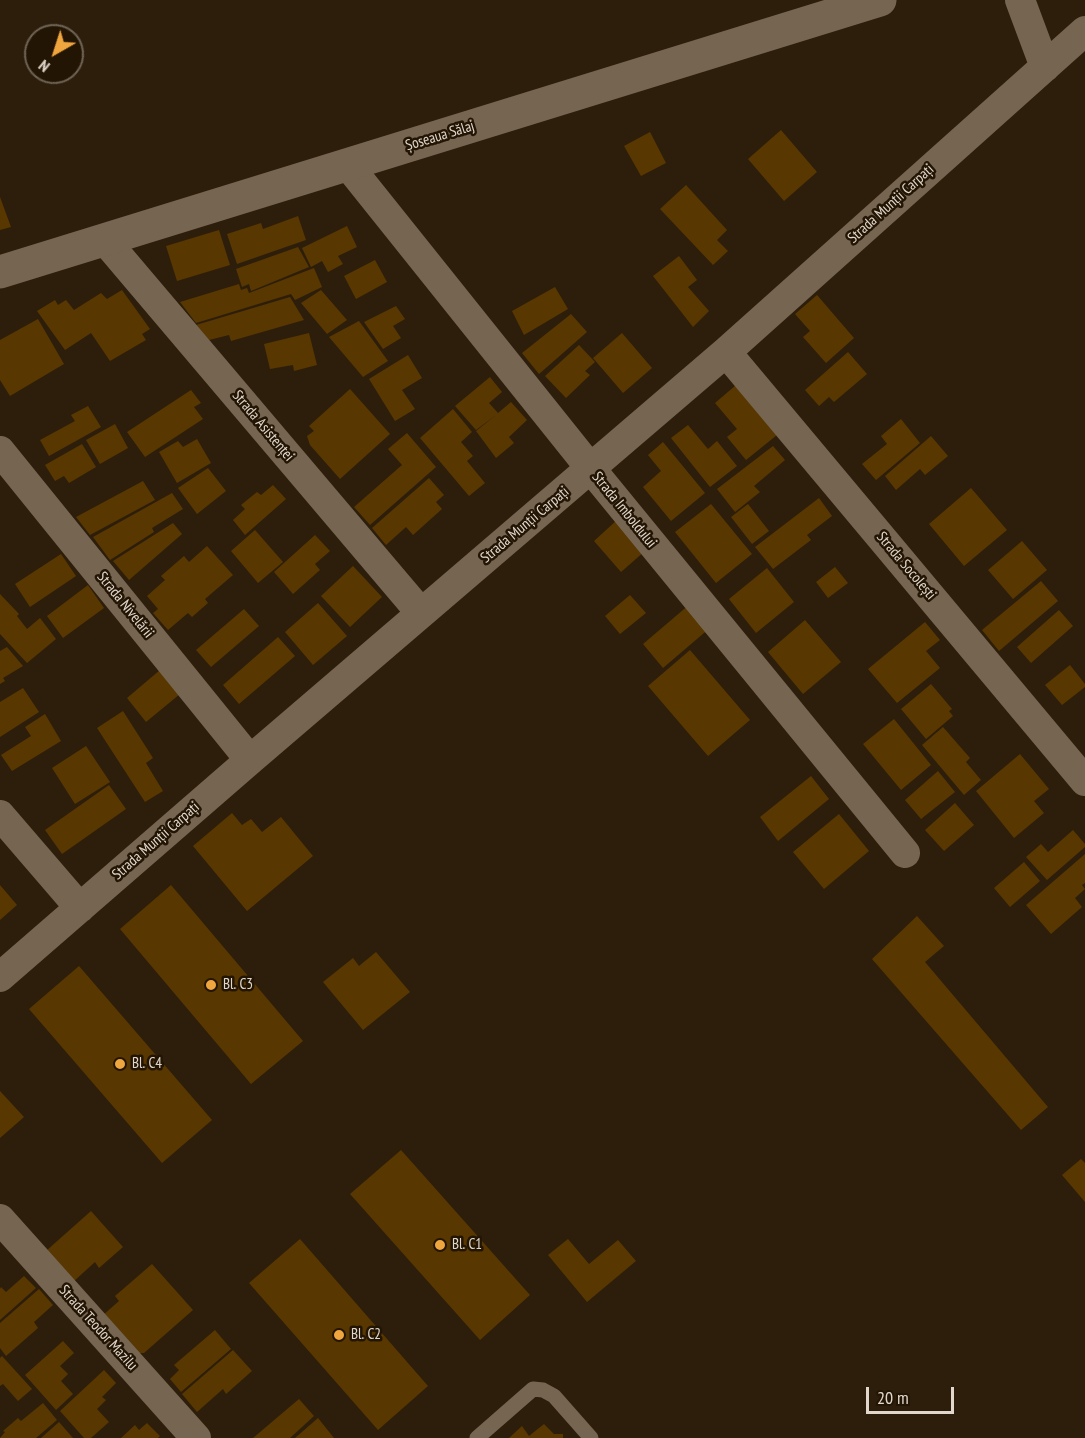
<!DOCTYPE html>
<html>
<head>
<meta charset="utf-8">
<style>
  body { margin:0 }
  #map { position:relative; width:1085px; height:1438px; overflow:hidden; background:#2d1e0c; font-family:"PT Sans Narrow",sans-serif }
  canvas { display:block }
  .north { position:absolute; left:24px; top:24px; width:60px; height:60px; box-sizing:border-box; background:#231504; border:2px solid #6f6354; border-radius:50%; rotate:219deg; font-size:16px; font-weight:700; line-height:24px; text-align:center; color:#e1d7cc }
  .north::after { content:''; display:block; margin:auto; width:21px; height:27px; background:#f0a63e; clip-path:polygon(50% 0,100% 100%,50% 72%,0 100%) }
  .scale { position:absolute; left:866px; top:1387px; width:88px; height:27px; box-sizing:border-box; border:3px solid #e1d7cc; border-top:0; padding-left:8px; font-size:18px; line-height:21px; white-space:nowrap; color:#e1d7cc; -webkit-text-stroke:4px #231504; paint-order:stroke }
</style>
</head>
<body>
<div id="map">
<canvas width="1085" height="1438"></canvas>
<div class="north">N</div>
<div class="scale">20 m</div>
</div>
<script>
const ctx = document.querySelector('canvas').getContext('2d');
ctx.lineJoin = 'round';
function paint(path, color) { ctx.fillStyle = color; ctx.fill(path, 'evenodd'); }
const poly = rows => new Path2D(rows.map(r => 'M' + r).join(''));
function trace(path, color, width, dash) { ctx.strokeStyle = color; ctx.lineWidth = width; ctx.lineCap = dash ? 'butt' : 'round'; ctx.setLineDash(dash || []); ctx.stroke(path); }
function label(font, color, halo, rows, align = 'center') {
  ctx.font = font + ' "PT Sans Narrow",sans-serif'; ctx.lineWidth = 5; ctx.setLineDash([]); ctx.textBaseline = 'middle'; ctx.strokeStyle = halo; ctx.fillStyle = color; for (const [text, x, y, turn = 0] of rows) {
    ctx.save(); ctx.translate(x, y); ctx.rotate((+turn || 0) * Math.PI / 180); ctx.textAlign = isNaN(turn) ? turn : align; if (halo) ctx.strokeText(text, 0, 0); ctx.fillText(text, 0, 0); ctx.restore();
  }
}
const building = poly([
  [781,130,817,172,784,201,748,159],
  [650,132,666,163,641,176,624,146],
  [686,185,727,230,717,240,728,251,713,265,660,209],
  [0,197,11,227,0,230],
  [298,216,306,240,237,264,227,234,261,223,263,229],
  [347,226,357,247,338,256,343,264,328,272,322,261,311,267,302,248],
  [219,230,230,265,177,281,166,246],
  [298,247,309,267,251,291,249,284,242,287,236,269],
  [679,256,697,280,688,287,709,311,693,327,653,276],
  [375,260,387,282,356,299,344,276],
  [314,268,322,287,295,300,291,294,196,323,180,302,239,284,241,290,247,288,249,293],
  [555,287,568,309,524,335,512,311],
  [122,290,150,329,142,334,146,340,110,361,91,333,65,350,37,311,55,300,58,305,66,300,74,310,101,293,107,299],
  [321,290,347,320,327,334,301,303],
  [817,295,854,338,826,363,803,337,810,331,795,314],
  [290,297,304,320,231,341,229,335,209,340,196,325],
  [396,306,405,319,393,326,401,338,383,349,364,322],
  [571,314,587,332,539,374,522,353],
  [38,319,64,364,10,396,0,380,0,340],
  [359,321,388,361,363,377,329,337],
  [309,333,317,365,294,371,293,365,270,369,264,344],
  [622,333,652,368,623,393,593,358],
  [579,345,595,362,585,371,590,375,566,398,545,376],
  [848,352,867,374,834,402,829,397,819,406,805,390],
  [408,355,422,378,402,390,415,409,395,421,369,379],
  [490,377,502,392,489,403,498,413,511,402,527,420,509,437,514,443,496,458,476,431,496,415,476,430,455,406],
  [736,385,777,435,746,460,727,437,737,429,715,403],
  [350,389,390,434,340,479,310,445,307,436,314,431,309,426],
  [191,390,201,403,194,407,203,419,145,457,127,432],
  [88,406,101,427,49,456,40,440,75,421,71,415],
  [453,409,472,432,461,442,473,456,467,461,485,483,469,496,420,438],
  [901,419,920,443,876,480,862,464,887,444,881,436],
  [115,424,128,448,100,464,86,440],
  [688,425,708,449,717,441,737,466,710,487,671,438],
  [407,433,436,467,370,525,354,507,402,465,388,449],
  [931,436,948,456,925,475,920,469,896,490,885,476],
  [197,439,211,463,177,483,159,452,178,441,183,447],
  [663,442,705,493,671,521,643,487,661,471,648,455],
  [82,444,96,467,69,483,64,476,55,481,45,465],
  [773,446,785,460,754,486,760,492,735,512,717,489],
  [208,468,226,491,197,514,178,488],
  [429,478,444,495,436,502,442,509,413,535,406,527,386,545,372,528],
  [143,481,155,500,90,535,76,517],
  [273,485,286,499,245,535,233,520,245,509,241,505,257,492,261,495],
  [971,488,1007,530,964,566,929,524],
  [172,493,183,509,152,528,154,532,110,560,93,537],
  [819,498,832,516,807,535,811,540,773,569,755,547],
  [711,504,752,554,716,583,675,532],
  [748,504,769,531,752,544,731,517],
  [617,520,645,551,621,572,594,541],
  [173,523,182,534,129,580,113,561],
  [255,530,283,562,258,583,231,551],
  [315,535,330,551,315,564,320,570,293,594,274,572],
  [1022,541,1047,570,1013,599,988,570],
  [207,546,233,575,205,599,208,603,192,617,188,613,168,630,153,613,158,609,147,596,165,580,161,576,184,556,189,562],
  [61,554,76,576,30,607,15,584],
  [353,566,382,597,350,627,321,596],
  [835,567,848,583,828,598,816,582],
  [767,568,794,602,756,633,729,599],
  [1041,581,1058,601,999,651,982,630],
  [88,585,104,608,63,638,47,616],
  [0,594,19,614,17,616,27,629,40,618,56,639,27,663,0,634],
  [630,595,646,613,620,634,605,616],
  [318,603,347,636,313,665,285,632],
  [690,604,711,627,663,668,643,644],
  [244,609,259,626,211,667,196,650],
  [1059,610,1073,626,1031,663,1017,647],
  [805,620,841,662,803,694,768,652],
  [925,622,940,640,926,651,940,668,897,703,868,669],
  [278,637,295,656,239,704,223,685],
  [7,647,23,666,3,678,5,681,0,684,0,651],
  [690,650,750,720,708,756,648,686],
  [1070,665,1085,684,1085,687,1062,705,1045,685],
  [160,670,180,694,146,722,127,698],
  [931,684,952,709,949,711,953,716,926,739,901,709],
  [23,688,39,712,0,737,0,702],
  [123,711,153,758,146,763,163,791,145,802,97,728],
  [45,714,61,741,12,771,1,755,31,736,25,727],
  [894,719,931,765,901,790,863,744],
  [943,727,970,758,966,762,981,780,964,795,922,745],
  [86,746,110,782,75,804,52,768],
  [1020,754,1049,789,1034,801,1044,813,1014,838,976,791],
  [938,771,955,792,921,819,905,800],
  [811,776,829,799,778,841,760,817],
  [109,785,126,809,62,854,45,830],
  [955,803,974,825,944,851,925,830],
  [232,813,242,825,251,819,262,832,281,817,313,856,247,911,193,846],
  [839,814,869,851,824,889,793,852],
  [1073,830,1085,844,1085,847,1047,880,1026,857,1041,844,1048,852],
  [1085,854,1085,883,1082,885,1085,889,1075,898,1082,907,1051,934,1026,905],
  [1024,862,1040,881,1010,907,994,888],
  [0,885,17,905,0,920],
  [171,885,303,1041,251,1084,120,929],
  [917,916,944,946,925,962,1048,1107,1021,1130,872,959],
  [376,952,410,992,363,1030,323,982,353,958,359,966],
  [79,966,212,1120,162,1163,29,1009],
  [0,1091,24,1117,0,1138],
  [401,1150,530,1295,480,1340,350,1194],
  [1081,1159,1085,1163,1085,1202,1062,1175],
  [91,1211,123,1247,99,1268,95,1262,73,1282,46,1251],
  [300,1239,428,1386,378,1430,249,1283],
  [568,1239,589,1264,618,1240,636,1261,587,1302,548,1255],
  [152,1264,193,1310,144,1353,134,1353,102,1316,119,1301,115,1296],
  [24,1276,36,1288,0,1320,0,1289,1,1287,6,1292],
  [39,1289,53,1305,34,1322,38,1328,6,1356,0,1348,0,1323],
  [215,1330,231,1349,181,1392,170,1379,179,1370,174,1365],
  [63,1341,74,1353,60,1366,68,1374,61,1381,73,1394,56,1410,25,1375],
  [233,1350,252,1371,226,1394,223,1389,197,1412,182,1394],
  [2,1356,32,1389,18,1401,3,1384,0,1386,0,1358],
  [104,1370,116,1383,102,1397,106,1400,97,1409,109,1422,91,1438,84,1438,60,1411],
  [299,1399,314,1416,290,1438,253,1438],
  [43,1403,57,1420,36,1438,0,1438,5,1432,3,1431,18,1418,21,1421],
  [318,1418,334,1438,295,1438],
  [59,1422,73,1438,41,1438],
  [147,1423,160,1436,158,1438,121,1438,135,1425,139,1430],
  [544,1424,554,1434,563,1434,563,1438,509,1438,522,1426,529,1436]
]);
const service = poly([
  [477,1438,533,1389,543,1390,554,1396,591,1438]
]);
const minor = poly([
  [1020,0,1045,67],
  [347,164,591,469,905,853],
  [104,239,421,613],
  [726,352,1085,781],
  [0,451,250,760],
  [0,815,80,908],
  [0,977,250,760,726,352,1085,31],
  [0,1219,196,1438]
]);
const tertiary = poly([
  [0,272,880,0]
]);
const markers = [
  [211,985,6,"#f0a63e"],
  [120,1064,6,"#f0a63e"],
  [440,1245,6,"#f0a63e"],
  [339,1335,6,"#f0a63e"]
];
const streetNames = [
  ["Șoseaua Sălaj",440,136,-17],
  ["Strada Munții Carpați",891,204,-42],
  ["Strada Asistenței",263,426,50],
  ["Strada Imboldului",624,510,51],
  ["Strada Munții Carpați",525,525,-40],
  ["Strada Socolești",906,566,50],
  ["Strada Nivelării",125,605,51],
  ["Strada Munții Carpați",156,841,-41],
  ["Strada Teodor Mazilu",98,1328,48]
];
const poiNames = [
  ["Bl. C3",223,985],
  ["Bl. C4",132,1064],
  ["Bl. C1",452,1245],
  ["Bl. C2",351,1335]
];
paint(building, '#593700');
trace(service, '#766551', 15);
trace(minor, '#766551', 30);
trace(tertiary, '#766551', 33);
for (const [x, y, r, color] of markers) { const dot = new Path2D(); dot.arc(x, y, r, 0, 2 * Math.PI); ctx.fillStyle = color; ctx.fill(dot); trace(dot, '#231504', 2); }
label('15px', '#e1d7cc', '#231504', streetNames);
label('15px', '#e1d7cc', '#231504', poiNames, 'left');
</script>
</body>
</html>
